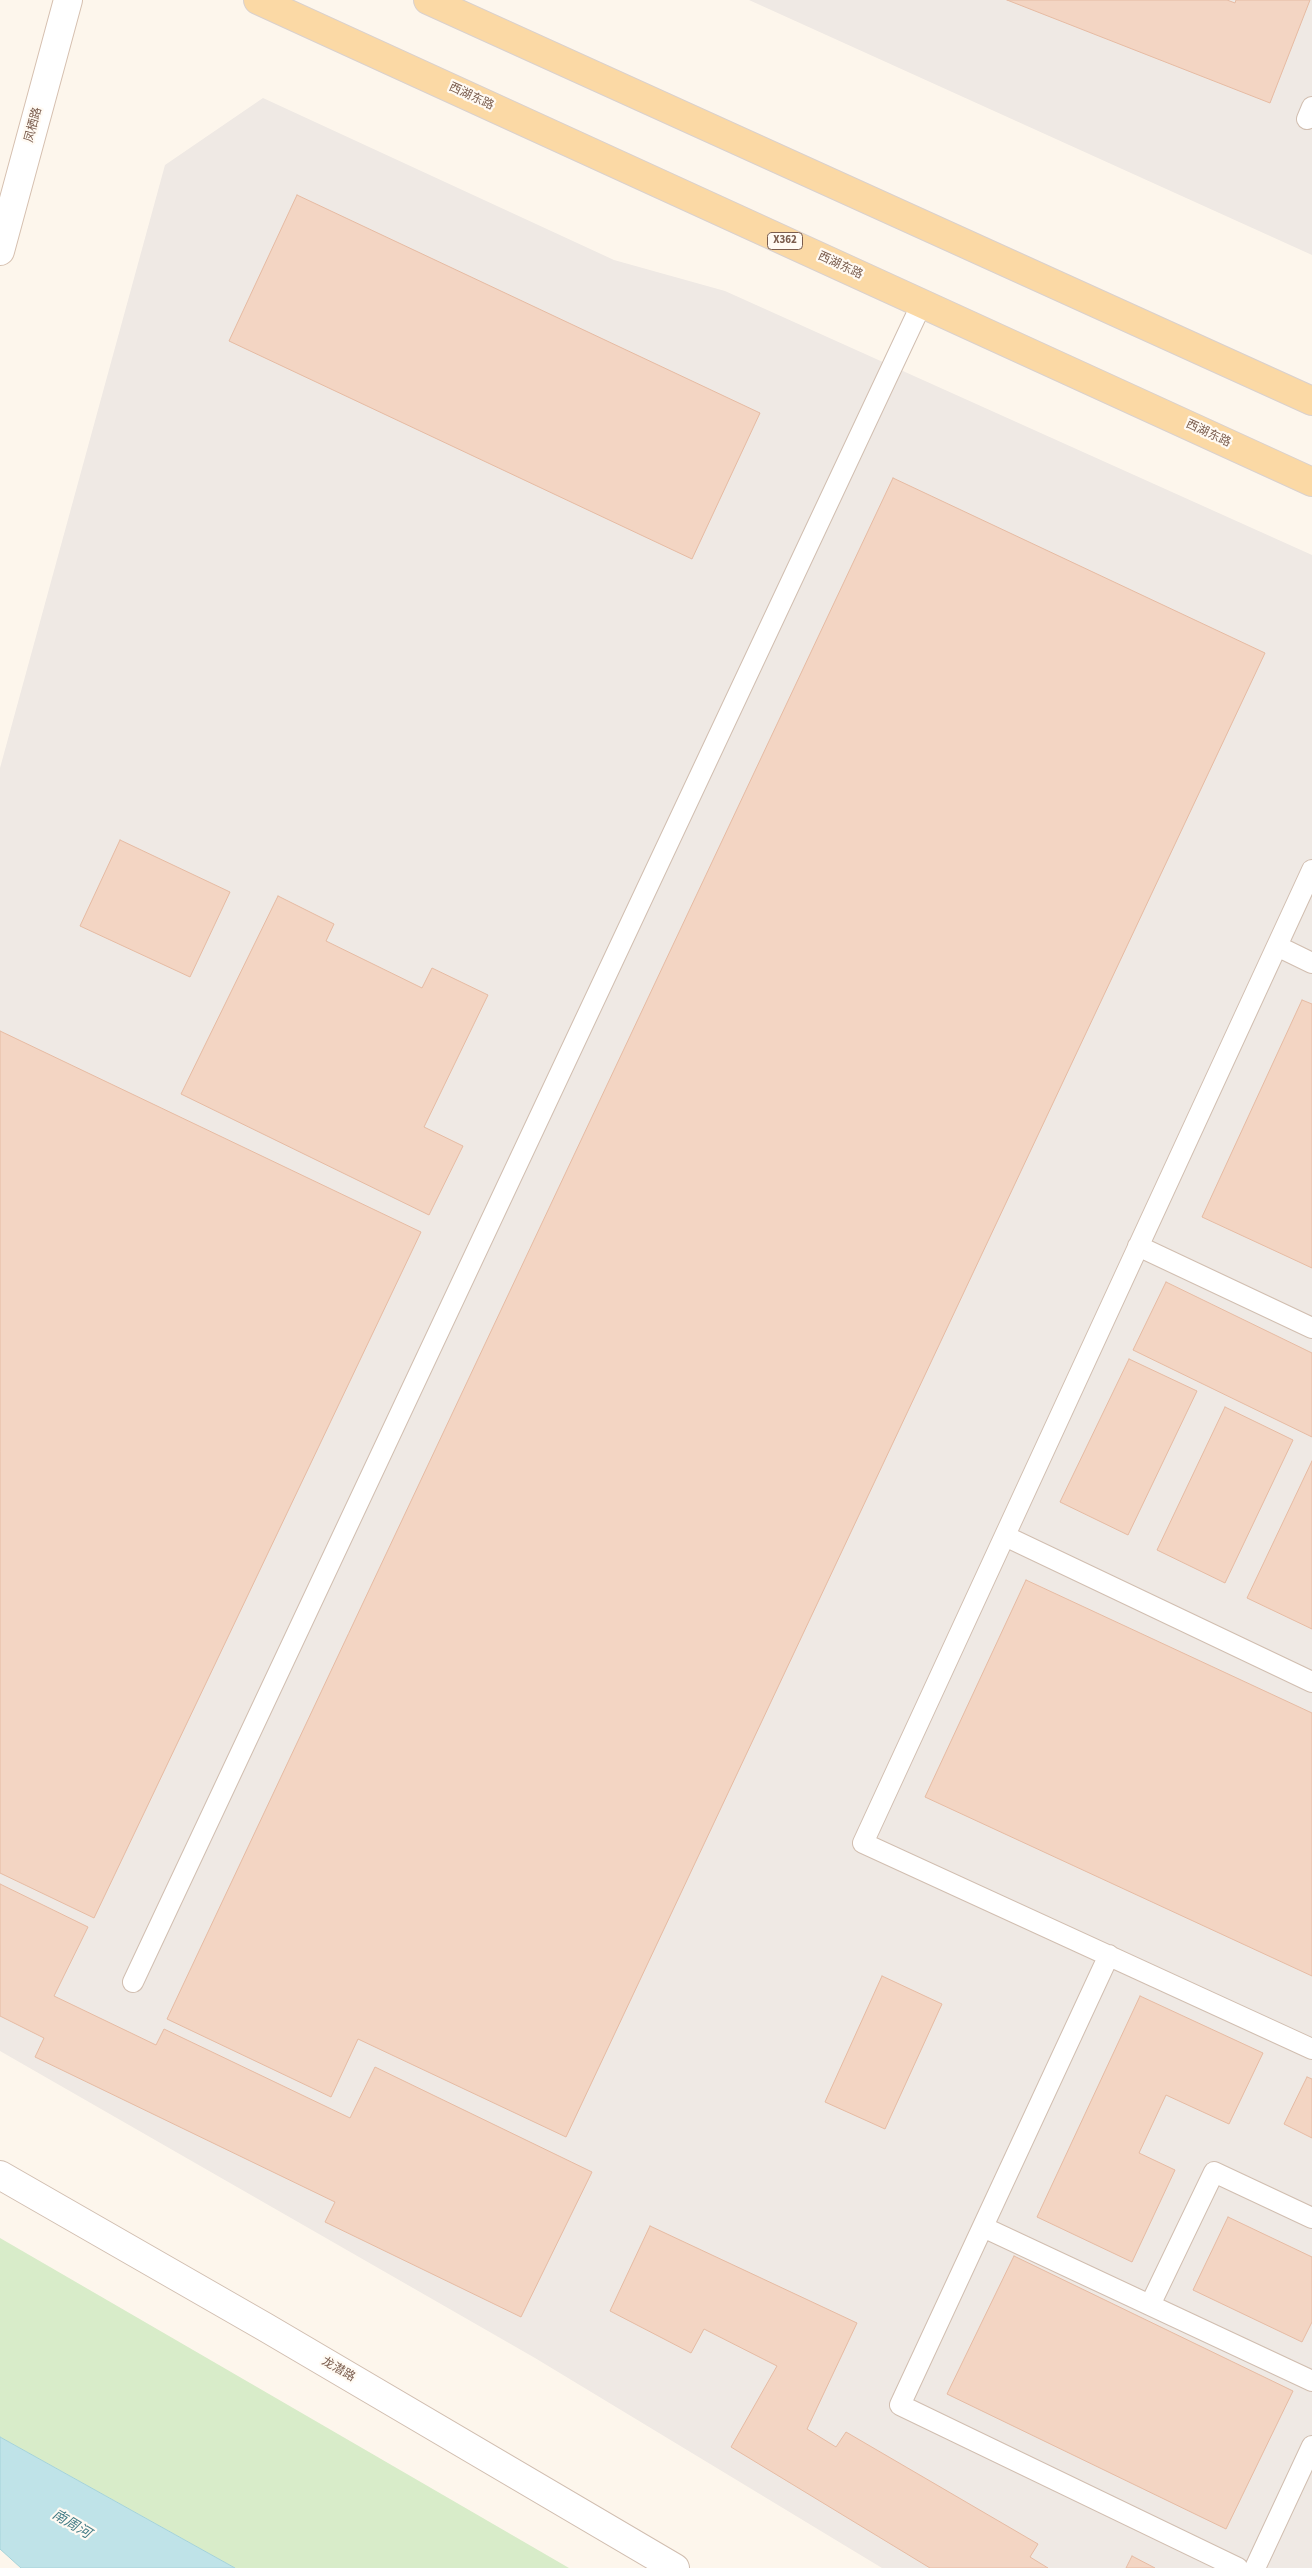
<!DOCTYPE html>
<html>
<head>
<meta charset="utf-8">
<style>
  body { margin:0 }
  canvas { display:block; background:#fdf6ec }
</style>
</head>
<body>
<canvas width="1312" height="2568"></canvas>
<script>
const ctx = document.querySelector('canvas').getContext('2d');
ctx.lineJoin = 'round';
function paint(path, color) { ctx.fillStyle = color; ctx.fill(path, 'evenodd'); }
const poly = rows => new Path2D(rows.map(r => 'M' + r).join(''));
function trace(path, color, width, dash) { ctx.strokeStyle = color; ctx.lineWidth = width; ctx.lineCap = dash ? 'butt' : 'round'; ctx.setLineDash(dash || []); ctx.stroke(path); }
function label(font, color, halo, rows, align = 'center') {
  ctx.font = font + ' "Source Sans 3","Noto Sans SC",sans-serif'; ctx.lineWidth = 4.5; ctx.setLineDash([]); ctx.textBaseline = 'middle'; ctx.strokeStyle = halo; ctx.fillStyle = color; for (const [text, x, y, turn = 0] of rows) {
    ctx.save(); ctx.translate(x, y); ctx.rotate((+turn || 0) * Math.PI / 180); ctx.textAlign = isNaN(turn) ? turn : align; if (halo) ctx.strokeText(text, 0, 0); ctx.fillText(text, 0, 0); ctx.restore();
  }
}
const industrial = poly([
  [749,0,1312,0,1312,255],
  [263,98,614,260,725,291,1312,555,1312,2568,882,2568,535,2358,0,2051,0,768,165,165]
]);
const green = poly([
  [0,2238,569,2568,235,2568,0,2437]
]);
const water = poly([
  [0,2437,235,2568,21,2568,0,2549,0,2437]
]);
const building = poly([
  [1007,0,1227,0,1235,3,1236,0,1310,0,1270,103,1007,0],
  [297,195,760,413,692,559,229,341,297,195],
  [893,478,1265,653,566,2137,358,2039,331,2097,167,2019,893,478],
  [120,840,230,892,190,977,80,926,120,840],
  [278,896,334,924,326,941,422,988,432,968,488,995,424,1127,463,1146,429,1215,181,1094,278,896],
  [1302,1000,1312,1004,1312,1268,1202,1217,1302,1000],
  [0,1031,421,1232,94,1918,0,1873,0,1031],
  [1166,1282,1312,1353,1312,1437,1133,1350,1166,1282],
  [1129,1359,1197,1391,1128,1535,1060,1502,1129,1359],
  [1225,1407,1293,1440,1225,1583,1157,1550,1225,1407],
  [1312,1461,1312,1629,1247,1598,1312,1461],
  [1026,1580,1312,1713,1312,1976,925,1797,1026,1580],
  [0,1884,88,1927,54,1996,156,2045,164,2029,350,2118,375,2067,592,2172,521,2317,325,2222,335,2202,35,2057,44,2038,0,2016,0,1884],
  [882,1976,942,2004,885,2129,825,2102,882,1976],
  [1140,1996,1263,2053,1229,2124,1166,2095,1139,2153,1175,2170,1132,2262,1037,2217,1140,1996],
  [1307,2077,1312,2079,1312,2138,1284,2124,1307,2077],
  [1228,2217,1312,2257,1312,2322,1302,2342,1193,2290,1228,2217],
  [650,2226,857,2323,807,2429,836,2447,846,2432,1038,2544,1030,2557,1048,2568,930,2568,731,2447,777,2366,704,2329,691,2353,610,2311,650,2226],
  [1014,2256,1293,2391,1226,2529,947,2394,1014,2256],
  [1132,2556,1155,2568,1126,2568,1132,2556]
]);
const service = poly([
  [1307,119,1312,107],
  [1312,870,863,1843,1312,2049],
  [1277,946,1312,963],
  [1138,1246,1312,1328],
  [1005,1536,1312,1682],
  [1109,1955,900,2405,1238,2568],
  [133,1982,922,303],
  [983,2227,1312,2381],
  [1150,2305,1214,2172,1312,2218],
  [1255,2568,1312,2446]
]);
const tertiary = poly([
  [0,2175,265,2327,675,2568]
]);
const secondary = poly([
  [0,251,68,0]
]);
const primary = poly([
  [258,0,1312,482],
  [428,0,1312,401]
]);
const shields = [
  [785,241,35]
];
const shieldNames = [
  ["X362",785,241]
];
const streetNames = [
  ["西湖东路",471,97,25],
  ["凤栖路",34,125,-75],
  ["西湖东路",840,266,25],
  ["西湖东路",1208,434,25],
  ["龙潜路",338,2370,30]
];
const waterNames = [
  ["南周河",71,2525,31]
];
paint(industrial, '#efe9e4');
paint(green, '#d8ecc9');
paint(water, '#bfe3e8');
trace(water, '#a5d3da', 1);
paint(building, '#f3d5c3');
trace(building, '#e6bba3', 1);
trace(service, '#d1beb0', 22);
trace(tertiary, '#d1beb0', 30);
trace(secondary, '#d6c0b0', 30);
trace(primary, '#dad1cd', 30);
trace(service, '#fff', 20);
trace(tertiary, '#fff', 28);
trace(secondary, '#fff', 28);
trace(primary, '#fbd9a5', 28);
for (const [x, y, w] of shields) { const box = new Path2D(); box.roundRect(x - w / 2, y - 8.5, w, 17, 4); ctx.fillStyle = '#fffaf3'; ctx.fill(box); trace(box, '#7a5c4d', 1); }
label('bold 11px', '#7a5c4d', null, shieldNames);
label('12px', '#7a5c4d', '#fffaf3', streetNames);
label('italic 14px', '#437c86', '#fffaf3', waterNames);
</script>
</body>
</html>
